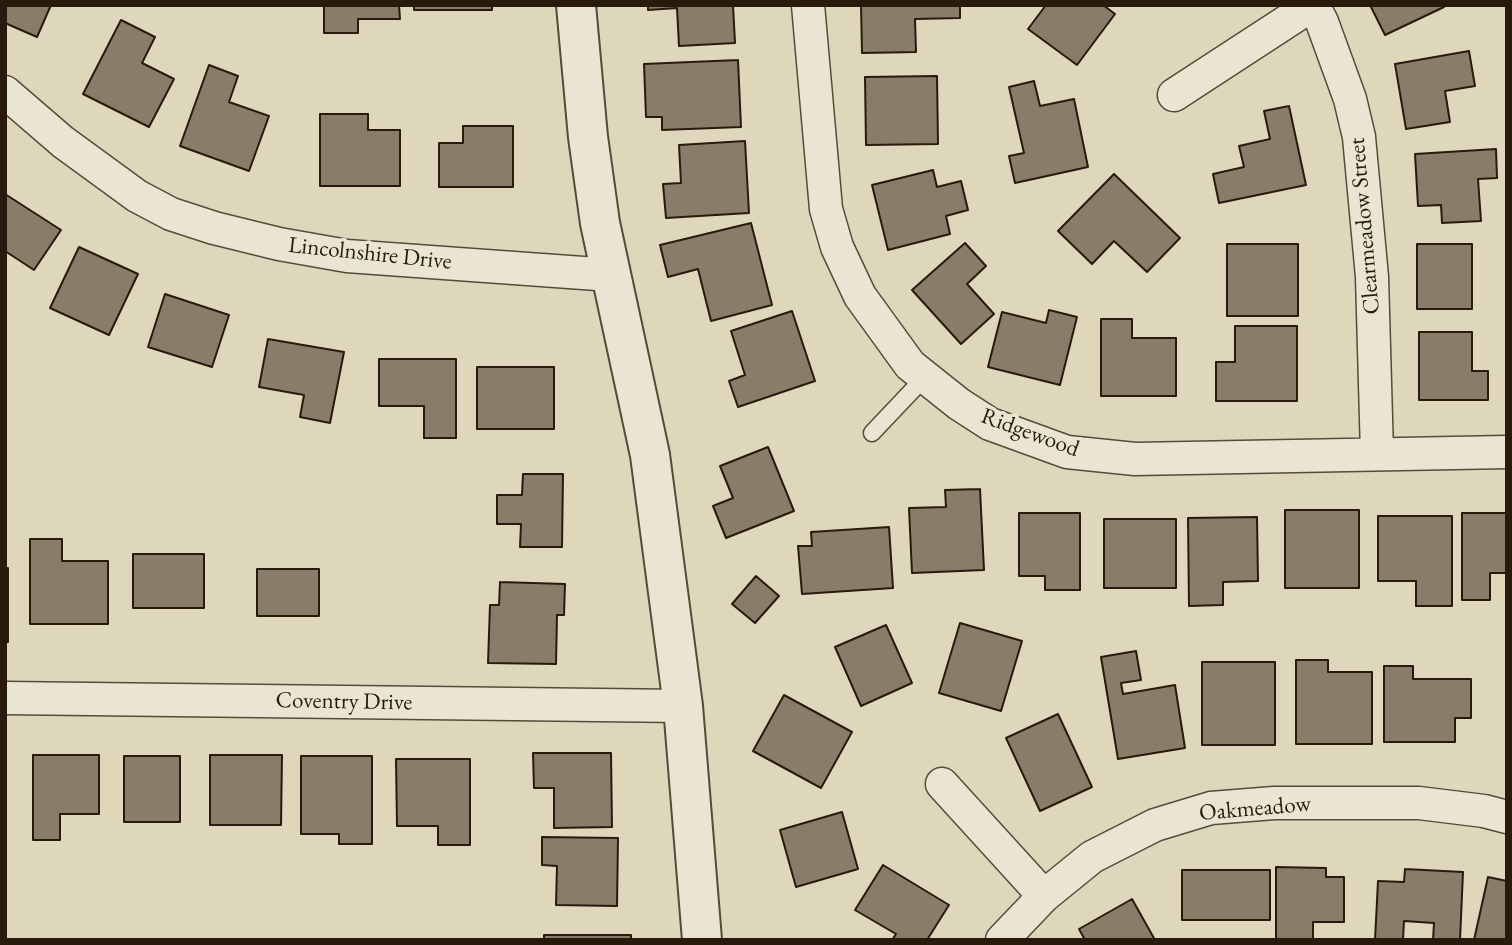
<!DOCTYPE html>
<html>
<head>
<meta charset="utf-8">
<style>
  body { margin:0 }
  #map { position:relative; width:1512px; height:945px; overflow:hidden; background:#dfd7bc; font-family:"EB Garamond",serif }
  canvas { display:block }
  .frame { position:absolute; inset:0; border:7px solid #281b0d; pointer-events:none }
</style>
</head>
<body>
<div id="map">
<canvas width="1512" height="945"></canvas>
<div class="frame"></div>
</div>
<script>
const ctx = document.querySelector('canvas').getContext('2d');
ctx.lineJoin = 'round';
function paint(path, color) { ctx.fillStyle = color; ctx.fill(path, 'evenodd'); }
const poly = rows => new Path2D(rows.map(r => 'M' + r).join(''));
function trace(path, color, width, dash) { ctx.strokeStyle = color; ctx.lineWidth = width; ctx.lineCap = dash ? 'butt' : 'round'; ctx.setLineDash(dash || []); ctx.stroke(path); }
function label(font, color, halo, rows, align = 'center') {
  ctx.font = font + ' "EB Garamond",serif'; ctx.lineWidth = 7; ctx.setLineDash([]); ctx.textBaseline = 'middle'; ctx.strokeStyle = halo; ctx.fillStyle = color; for (const [text, x, y, turn = 0] of rows) {
    ctx.save(); ctx.translate(x, y); ctx.rotate((+turn || 0) * Math.PI / 180); ctx.textAlign = isNaN(turn) ? turn : align; if (halo) ctx.strokeText(text, 0, 0); ctx.fillText(text, 0, 0); ctx.restore();
  }
}
const building = poly([
  [5,5,51,5,37,37,5,23,5,5],
  [324,5,399,5,400,19,358,19,358,33,324,33,324,5],
  [414,5,492,5,492,10,414,10,414,5],
  [648,5,733,5,735,43,679,46,677,8,648,10,648,5],
  [861,5,960,5,960,18,915,19,916,52,862,53,861,5],
  [1046,5,1103,5,1115,14,1077,65,1028,29,1046,5],
  [1370,5,1444,5,1444,7,1385,35,1370,5],
  [121,20,155,37,142,63,174,79,149,127,83,94,121,20],
  [1469,51,1475,86,1445,91,1450,122,1406,129,1395,64,1469,51],
  [738,60,741,127,662,130,662,117,646,117,644,64,738,60],
  [209,65,238,76,229,102,269,116,249,171,180,146,209,65],
  [937,76,938,144,866,145,865,77,937,76],
  [1034,81,1040,106,1074,99,1088,167,1015,183,1009,156,1024,153,1009,87,1034,81],
  [1289,106,1306,185,1219,203,1213,174,1244,167,1239,146,1270,139,1264,111,1289,106],
  [320,114,368,114,368,130,400,130,400,186,320,186,320,114],
  [463,126,513,126,513,187,439,187,439,143,463,143,463,126],
  [745,141,749,213,666,218,663,184,681,183,679,145,745,141],
  [1496,149,1497,178,1478,179,1481,221,1442,223,1441,205,1418,206,1415,154,1496,149],
  [933,170,937,187,961,181,968,210,946,216,950,234,888,250,872,185,933,170],
  [1114,174,1180,238,1147,272,1114,241,1092,264,1058,231,1114,174],
  [5,194,61,230,34,270,5,251,5,194],
  [751,223,772,305,711,321,698,269,668,277,660,245,751,223],
  [965,243,986,266,967,284,994,314,961,344,912,290,965,243],
  [1227,244,1298,244,1298,316,1227,316,1227,244],
  [1417,244,1472,244,1472,309,1417,309,1417,244],
  [79,247,138,274,109,335,50,308,79,247],
  [165,294,229,315,212,367,148,347,165,294],
  [1049,310,1077,317,1060,385,988,367,1002,312,1046,323,1049,310],
  [792,311,815,381,738,407,729,381,745,375,731,331,792,311],
  [1101,319,1132,319,1132,338,1176,338,1176,396,1101,396,1101,319],
  [1235,326,1297,326,1297,401,1216,401,1216,362,1235,362,1235,326],
  [1419,332,1472,332,1472,371,1488,371,1488,400,1419,400,1419,332],
  [268,339,344,352,330,423,300,417,304,395,259,387,268,339],
  [379,359,456,359,456,438,424,438,424,406,379,406,379,359],
  [477,367,554,367,554,429,477,429,477,367],
  [768,447,794,511,726,538,713,506,733,498,720,466,768,447],
  [523,474,563,474,562,547,520,547,521,524,497,524,497,495,522,495,523,474],
  [980,489,984,570,912,573,909,508,946,507,945,490,980,489],
  [1285,510,1359,510,1359,588,1285,588,1285,510],
  [1019,513,1080,513,1080,590,1045,590,1045,576,1019,576,1019,513],
  [1462,513,1507,513,1507,573,1490,573,1490,600,1462,600,1462,513],
  [1378,516,1452,516,1452,606,1416,606,1416,581,1378,581,1378,516],
  [1257,517,1258,581,1223,582,1223,605,1189,606,1188,518,1257,517],
  [1104,519,1176,519,1176,588,1104,588,1104,519],
  [889,527,893,588,802,594,798,546,812,546,811,532,889,527],
  [30,539,62,539,62,561,108,561,108,624,30,624,30,539],
  [133,554,204,554,204,608,133,608,133,554],
  [5,568,8,568,8,642,5,642,5,568],
  [257,569,319,569,319,616,257,616,257,569],
  [756,576,779,596,755,623,732,604,756,576],
  [500,582,565,584,564,615,557,615,556,664,488,663,490,605,499,605,500,582],
  [960,623,1022,641,1001,711,939,693,960,623],
  [886,625,912,683,861,706,835,647,886,625],
  [1136,651,1141,680,1121,683,1123,694,1175,685,1185,748,1118,759,1101,657,1136,651],
  [1296,660,1328,660,1328,672,1372,672,1372,744,1296,744,1296,660],
  [1202,662,1275,662,1275,745,1202,745,1202,662],
  [1384,666,1413,666,1413,679,1471,679,1471,718,1455,718,1455,742,1384,742,1384,666],
  [784,695,852,732,821,788,753,751,784,695],
  [1058,714,1092,787,1040,811,1006,738,1058,714],
  [533,753,611,753,612,827,554,828,554,788,534,788,533,753],
  [33,755,99,755,99,814,60,814,60,840,33,840,33,755],
  [210,755,282,755,281,825,210,825,210,755],
  [124,756,180,756,180,822,124,822,124,756],
  [301,756,372,756,372,844,339,844,339,834,301,834,301,756],
  [396,759,470,759,470,845,438,845,438,826,397,826,396,759],
  [842,812,858,869,796,887,780,830,842,812],
  [542,837,618,838,617,906,556,905,557,866,542,865,542,837],
  [883,865,949,905,927,940,892,940,896,934,855,910,883,865],
  [1276,867,1326,868,1326,877,1344,877,1344,922,1313,922,1313,940,1276,940,1276,867],
  [1405,869,1463,872,1460,940,1433,940,1434,923,1404,921,1403,940,1375,940,1378,881,1404,882,1405,869],
  [1182,870,1270,870,1270,920,1182,920,1182,870],
  [1488,877,1507,881,1507,940,1474,940,1488,877],
  [1132,899,1155,940,1085,940,1079,929,1132,899],
  [544,935,631,935,631,940,544,940,544,935]
]);
const service = poly([
  [872,433,925,377]
]);
const minor = poly([
  [808,5,826,209,837,247,860,296,910,365,959,404,990,424,1067,452,1135,459,1507,452],
  [1313,5,1322,22,1350,99,1359,137,1372,277,1377,454],
  [5,92,63,142,137,196,171,214,214,228,279,244,347,256,611,275],
  [1174,95,1312,5],
  [5,698,683,706],
  [942,784,1044,896],
  [1002,940,1044,896,1092,857,1155,825,1211,808,1274,803,1419,803,1484,811,1507,817]
]);
const tertiary = poly([
  [576,5,588,137,600,223,650,455,683,706,702,940]
]);
const streetNames = [
  ["Clearmeadow Street",1365,226,-95],
  ["Lincolnshire Drive",370,254,6],
  ["Ridgewood",1030,433,20],
  ["Coventry Drive",344,702,1],
  ["Oakmeadow",1255,809,-5]
];
paint(building, '#877d68');
trace(building, '#281b0d', 2);
trace(service, '#564a39', 19);
trace(minor, '#564a39', 35);
trace(tertiary, '#564a39', 42);
trace(service, '#eae5d3', 16);
trace(minor, '#eae5d3', 32);
trace(tertiary, '#eae5d3', 38);
label('23px', '#281b0d', '#eae5d3', streetNames);
</script>
</body>
</html>
